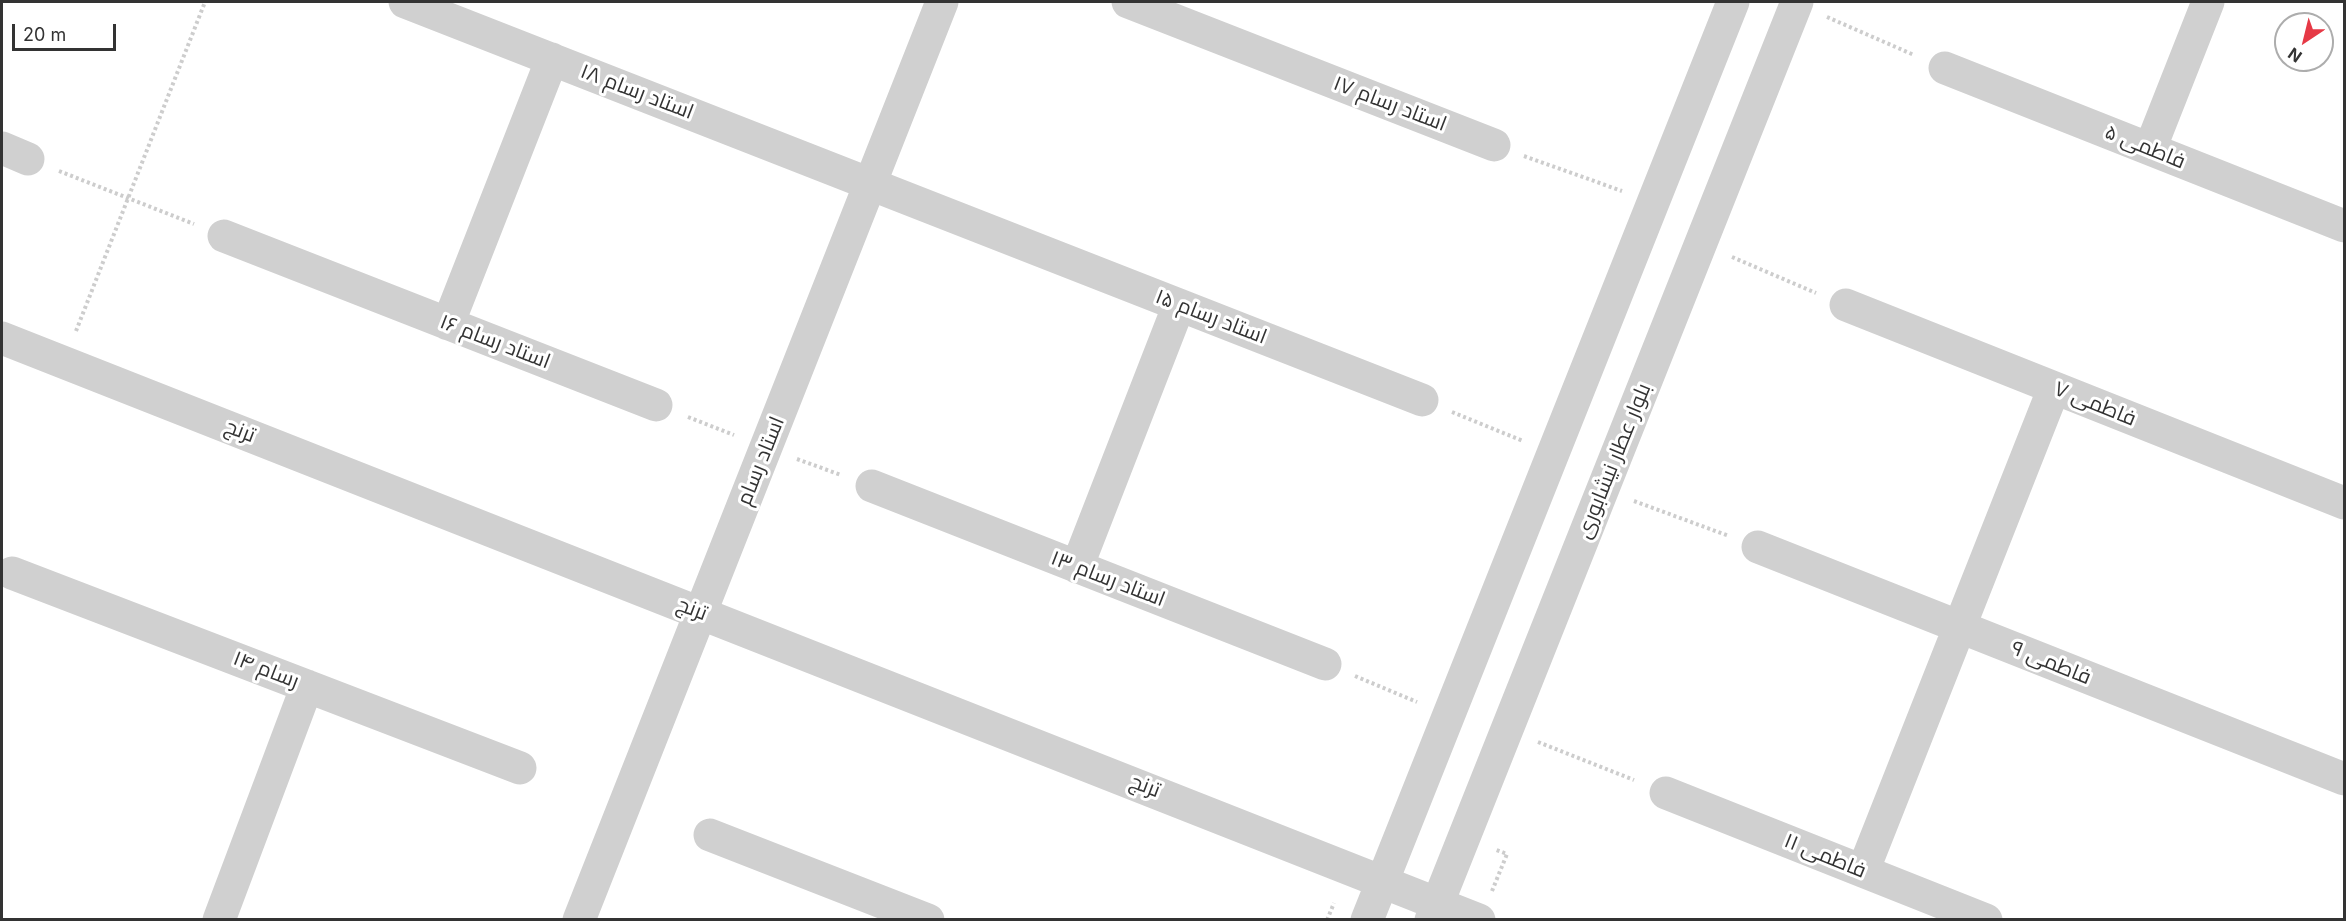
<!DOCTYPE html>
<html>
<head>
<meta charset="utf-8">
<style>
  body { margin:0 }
  #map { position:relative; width:2346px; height:921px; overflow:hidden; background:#fff; font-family:Inter,sans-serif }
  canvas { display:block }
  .frame { position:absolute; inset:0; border:3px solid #333; pointer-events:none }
  .north { position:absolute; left:2274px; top:12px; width:60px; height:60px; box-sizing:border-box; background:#fff; border:2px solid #adadad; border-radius:50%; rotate:215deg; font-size:16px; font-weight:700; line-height:24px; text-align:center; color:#333 }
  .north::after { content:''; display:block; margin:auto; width:21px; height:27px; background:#e63946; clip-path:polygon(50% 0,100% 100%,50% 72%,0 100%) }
  .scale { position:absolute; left:12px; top:24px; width:104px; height:27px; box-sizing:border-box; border:3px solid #333; border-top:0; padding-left:8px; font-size:18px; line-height:21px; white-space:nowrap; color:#333; -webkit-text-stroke:4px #fff; paint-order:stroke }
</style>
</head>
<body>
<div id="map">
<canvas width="2346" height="921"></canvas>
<div class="frame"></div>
<div class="north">N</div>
<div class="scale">20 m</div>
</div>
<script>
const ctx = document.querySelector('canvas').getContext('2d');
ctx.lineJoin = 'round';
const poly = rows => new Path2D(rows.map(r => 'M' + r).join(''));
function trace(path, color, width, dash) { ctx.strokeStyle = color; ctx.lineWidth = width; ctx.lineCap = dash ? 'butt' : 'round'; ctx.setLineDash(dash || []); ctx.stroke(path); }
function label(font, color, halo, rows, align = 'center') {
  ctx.font = font + ' Inter,Cairo,sans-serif'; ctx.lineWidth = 6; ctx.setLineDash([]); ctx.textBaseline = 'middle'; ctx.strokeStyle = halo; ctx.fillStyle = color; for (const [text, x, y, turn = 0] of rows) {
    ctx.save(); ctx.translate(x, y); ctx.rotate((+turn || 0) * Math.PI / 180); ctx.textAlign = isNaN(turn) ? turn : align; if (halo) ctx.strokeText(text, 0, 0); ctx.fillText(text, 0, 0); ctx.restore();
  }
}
const path = poly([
  [1827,17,1914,55],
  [1524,156,1622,191],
  [59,171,194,224],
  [1732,257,1816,293],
  [76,331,205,2],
  [1452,412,1523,441],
  [688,417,734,435],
  [797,459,841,475],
  [1634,501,1729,536],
  [1355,676,1417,702],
  [1538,742,1634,780],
  [1492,891,1507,854,1494,849],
  [1327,920,1334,903]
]);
const minor = poly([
  [405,2,1422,400],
  [1128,2,1494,145],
  [1945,68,2344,226],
  [2,148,28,159],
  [2150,149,2208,2],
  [224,236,656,405],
  [1846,305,2344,503],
  [448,324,552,59],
  [2,338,1479,920],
  [872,486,1325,664],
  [1758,547,2344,779],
  [1077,567,1179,305],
  [12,573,520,768],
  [1666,793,1986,920],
  [710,835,928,920],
  [1863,871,2054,388],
  [219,920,307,686],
  [579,920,942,2],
  [1367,920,1733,2],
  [1431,920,1797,2]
]);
const streetNames = [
  ["استاد رسام ۱۸",637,92,21],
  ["استاد رسام ۱۷",1390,104,21],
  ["فاطمی ۵",2145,147,22],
  ["استاد رسام ۱۵",1211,317,21],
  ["استاد رسام ۱۶",495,342,21],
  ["فاطمی ۷",2095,404,22],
  ["ترنج",240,431,21],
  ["استاد رسام",761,461,-68],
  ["بلوار عطار نیشابوری",1614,461,-68],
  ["استاد رسام ۱۳",1108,579,21],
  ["ترنج",692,609,21],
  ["فاطمی ۹",2051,663,22],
  ["رسام ۱۴",266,670,21],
  ["ترنج",1145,786,21],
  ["فاطمی ۱۱",1825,856,22]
];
trace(path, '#cdcdcd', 4, [3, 3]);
trace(minor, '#d0d0d0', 33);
label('21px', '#333', '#fff', streetNames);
</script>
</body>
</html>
